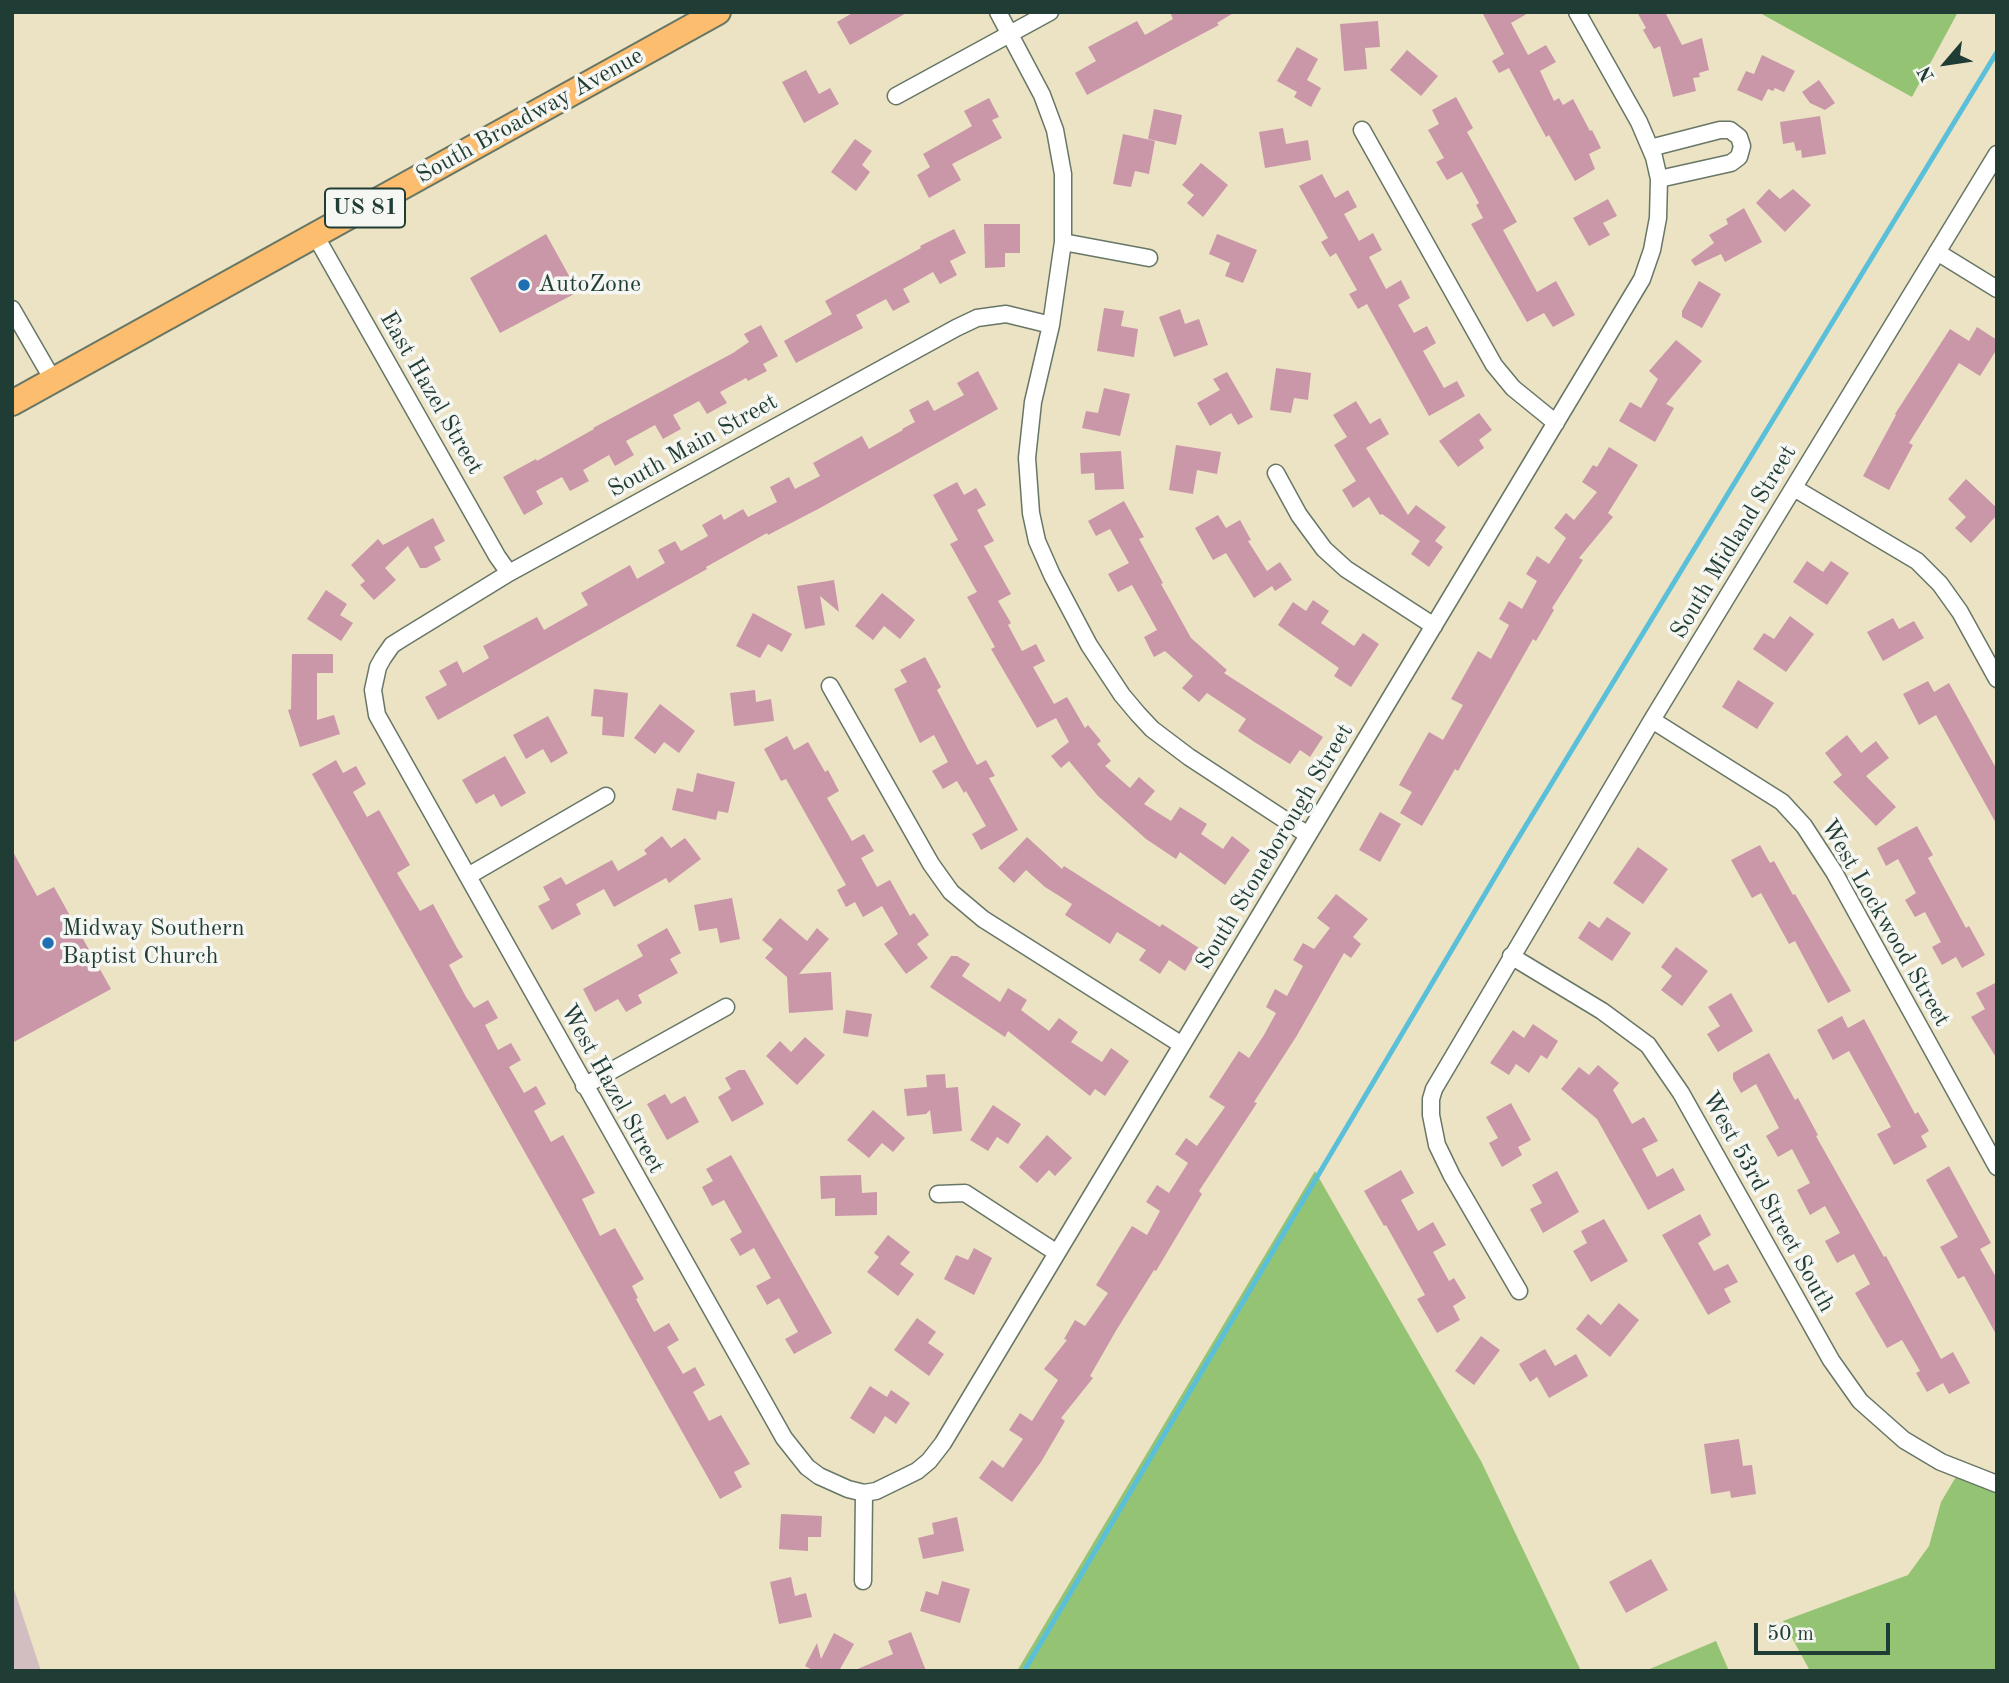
<!DOCTYPE html>
<html>
<head>
<meta charset="utf-8">
<style>
  body { margin:0 }
  #map { position:relative; width:2009px; height:1683px; overflow:hidden; background:#ece3c4; font-family:"Old Standard TT",serif }
  canvas { display:block }
  .frame { position:absolute; inset:0; border:14px solid #1f3d34; pointer-events:none }
  .north { position:absolute; left:1911px; top:28px; width:70px; height:70px; -webkit-text-stroke:5px #f6f6f2; paint-order:stroke; rotate:241deg; font-size:19px; font-weight:700; line-height:28px; text-align:center; color:#1f3d34 }
  .north::after { content:''; display:block; margin:auto; width:24px; height:32px; background:#1f3d34; clip-path:polygon(50% 0,100% 100%,50% 72%,0 100%) }
  .scale { position:absolute; left:1754px; top:1623px; width:136px; height:32px; box-sizing:border-box; border:4px solid #1f3d34; border-top:0; padding-left:9px; font-size:21px; line-height:24px; white-space:nowrap; color:#1f3d34; -webkit-text-stroke:5px #f6f6f2; paint-order:stroke }
</style>
</head>
<body>
<div id="map">
<canvas width="2009" height="1683"></canvas>
<div class="frame"></div>
<div class="north">N</div>
<div class="scale">50 m</div>
</div>
<script>
const ctx = document.querySelector('canvas').getContext('2d');
ctx.lineJoin = 'round';
function paint(path, color) { ctx.fillStyle = color; ctx.fill(path, 'evenodd'); }
const poly = rows => new Path2D(rows.map(r => 'M' + r).join(''));
function trace(path, color, width, dash) { ctx.strokeStyle = color; ctx.lineWidth = width; ctx.lineCap = dash ? 'butt' : 'round'; ctx.setLineDash(dash || []); ctx.stroke(path); }
function label(font, color, halo, rows, align = 'center') {
  ctx.font = font + ' "Old Standard TT",serif'; ctx.lineWidth = 7; ctx.setLineDash([]); ctx.textBaseline = 'middle'; ctx.strokeStyle = halo; ctx.fillStyle = color; for (const [text, x, y, turn = 0] of rows) {
    ctx.save(); ctx.translate(x, y); ctx.rotate((+turn || 0) * Math.PI / 180); ctx.textAlign = isNaN(turn) ? turn : align; if (halo) ctx.strokeText(text, 0, 0); ctx.fillText(text, 0, 0); ctx.restore();
  }
}
const industrial = poly([
  [12,1586,14,1589,41,1671,12,1671]
]);
const green = poly([
  [1758,12,1958,12,1912,97],
  [1315,1171,1481,1461,1581,1671,1017,1671],
  [1960,1470,1997,1481,1997,1671,1810,1671,1783,1621,1908,1575,1929,1546,1941,1502],
  [1716,1641,1729,1671,1645,1671]
]);
const stream = poly([
  [1024,1671,1514,845,1997,52]
]);
const building = poly([
  [854,12,908,12,850,45,837,22],
  [1170,12,1235,12,1217,23,1219,25,1087,95,1075,73,1096,61,1088,47,1137,21,1145,35,1173,19],
  [1482,12,1530,12,1511,23,1528,55,1546,45,1556,62,1540,71,1554,101,1559,98,1563,105,1573,99,1590,131,1592,130,1601,148,1589,154,1595,169,1575,181,1549,135,1546,137,1509,68,1499,73,1492,61,1504,54],
  [1637,12,1665,12,1682,45,1702,38,1709,70,1699,73,1700,77,1693,78,1696,91,1673,97,1660,46,1654,49,1643,30,1646,28],
  [1378,21,1380,47,1365,48,1367,69,1344,71,1340,24],
  [1297,47,1318,59,1307,80,1321,88,1311,107,1294,97,1297,92,1277,81],
  [1407,50,1438,76,1421,96,1390,70],
  [1762,55,1795,71,1784,92,1775,88,1773,91,1768,89,1762,101,1737,90,1746,71,1754,74],
  [806,70,819,94,830,88,839,104,804,123,782,82],
  [1819,80,1835,103,1825,110,1810,103,1802,92],
  [1456,97,1473,128,1467,132,1517,222,1503,230,1537,292,1556,281,1575,315,1553,327,1544,313,1527,322,1471,224,1483,218,1476,205,1479,203,1462,172,1447,180,1436,162,1444,158,1428,130,1439,124,1432,110],
  [989,98,999,117,992,120,1002,138,952,164,961,180,929,198,917,175,930,167,923,154,972,126,964,111],
  [1154,109,1182,115,1176,145,1148,139],
  [1820,116,1826,154,1802,158,1801,150,1796,151,1794,142,1783,144,1780,122],
  [1283,128,1286,144,1308,140,1311,160,1265,168,1259,132],
  [1123,134,1155,141,1149,174,1135,171,1131,187,1113,184],
  [855,139,872,151,862,165,870,172,856,191,831,172],
  [1201,163,1228,185,1203,217,1187,203,1194,195,1182,185],
  [1322,174,1335,198,1348,190,1357,207,1344,214,1359,241,1373,233,1382,250,1369,257,1386,289,1401,280,1410,298,1398,305,1414,333,1427,326,1436,343,1423,351,1444,388,1457,381,1465,396,1429,416,1367,304,1358,309,1349,294,1357,290,1336,253,1330,257,1321,242,1328,238,1299,186],
  [1769,189,1780,199,1793,189,1811,205,1785,232,1756,203],
  [1608,199,1617,216,1603,223,1610,235,1589,246,1573,218],
  [1744,208,1762,242,1725,262,1721,254,1695,266,1691,260,1714,243,1709,235,1728,224,1726,219],
  [984,224,1020,224,1020,253,1005,253,1005,267,985,268],
  [954,229,966,253,950,261,957,275,940,284,933,272,903,289,910,302,893,311,886,299,856,315,863,328,796,363,784,341,832,314,825,301,921,248,920,246],
  [546,234,578,292,500,333,470,278],
  [1217,234,1257,250,1243,283,1225,276,1230,263,1209,254],
  [1699,281,1721,294,1702,328,1682,317,1682,311],
  [1104,308,1124,311,1121,326,1138,329,1134,357,1097,351],
  [1180,309,1185,324,1199,319,1208,345,1174,357,1159,317],
  [761,325,778,356,763,364,767,371,748,381,746,378,720,392,727,403,707,414,699,401,673,415,681,429,663,439,655,425,626,441,634,455,615,466,609,455,583,470,589,481,570,491,562,477,536,491,543,504,524,515,503,477,536,459,537,461,594,429,593,428,733,353,749,342,744,334],
  [1977,327,1997,340,1997,349,1980,376,1959,363,1909,443,1913,445,1889,490,1863,476,1896,415,1895,414,1950,329,1969,341],
  [1676,340,1702,361,1666,404,1674,408,1655,442,1619,421,1630,402,1641,408,1658,379,1649,371],
  [1276,368,1311,373,1308,400,1294,398,1291,413,1270,410],
  [978,371,998,409,820,508,768,535,767,533,706,567,707,569,438,720,425,697,447,685,439,671,457,661,463,673,489,658,483,646,502,636,537,617,544,630,588,605,581,593,630,565,637,579,665,563,658,550,675,541,681,551,708,536,702,525,721,514,724,520,743,509,748,517,777,502,770,487,789,477,795,489,820,476,813,463,862,436,869,449,903,430,902,429,915,422,909,410,928,400,934,411,964,395,957,383],
  [1227,372,1253,417,1238,425,1231,413,1210,426,1197,403,1220,390,1213,379],
  [1104,388,1130,394,1120,436,1082,428,1086,411,1098,413],
  [1356,401,1370,424,1380,418,1389,434,1366,448,1408,515,1416,505,1446,527,1435,541,1443,547,1429,567,1411,554,1420,541,1382,514,1380,515,1369,497,1353,508,1342,490,1356,481,1334,445,1347,437,1333,415],
  [1479,413,1492,430,1479,440,1484,448,1458,467,1439,441],
  [1176,445,1221,452,1217,474,1197,470,1193,494,1169,490],
  [1609,447,1638,465,1608,513,1613,517,1579,558,1583,560,1552,608,1554,610,1536,641,1533,639,1458,771,1455,769,1422,826,1400,813,1412,792,1399,785,1429,732,1443,740,1463,705,1451,699,1478,651,1491,659,1509,625,1499,619,1509,601,1522,609,1537,581,1526,574,1537,556,1549,564,1566,538,1554,528,1566,513,1574,520,1597,492,1582,482,1593,465,1597,467],
  [1121,451,1124,489,1095,490,1094,473,1081,474,1080,453],
  [1966,479,1997,508,1997,515,1971,543,1955,528,1966,517,1948,499],
  [957,482,964,495,976,488,986,505,977,510,994,541,984,546,1011,594,998,601,1011,623,1008,625,1022,651,1036,644,1045,661,1033,667,1054,704,1067,697,1085,728,1088,725,1101,741,1097,744,1111,761,1105,766,1130,788,1139,777,1155,791,1144,804,1171,821,1180,807,1207,824,1201,834,1223,849,1232,836,1250,850,1225,885,1180,852,1176,859,1146,839,1098,796,1069,761,1061,768,1051,756,1069,742,1056,718,1037,728,991,649,995,647,967,597,977,592,950,544,958,540,933,495],
  [1124,501,1144,537,1139,539,1163,583,1161,584,1191,638,1227,670,1224,673,1323,737,1310,757,1300,750,1290,764,1256,743,1238,731,1246,719,1207,693,1199,702,1182,688,1193,676,1165,651,1154,657,1144,637,1157,630,1132,585,1118,592,1108,574,1129,563,1110,529,1096,536,1088,521],
  [1218,515,1226,528,1240,520,1251,540,1248,541,1267,571,1280,562,1292,580,1275,591,1272,586,1254,598,1226,553,1213,560,1195,528],
  [433,518,445,541,434,547,441,560,426,568,420,568,408,546,385,568,396,580,374,600,360,585,365,581,351,565,378,539,383,545],
  [1807,561,1823,572,1831,561,1849,573,1827,605,1793,582],
  [834,580,839,612,820,596,825,625,805,629,797,586],
  [326,590,347,604,340,615,353,623,341,641,307,619],
  [882,593,915,620,900,639,884,626,873,640,855,626],
  [1313,600,1329,611,1321,623,1354,646,1363,633,1379,644,1351,687,1334,676,1339,668,1278,625,1293,602,1306,611],
  [753,613,792,634,782,652,768,644,760,658,736,646],
  [1790,616,1814,634,1786,672,1753,649,1764,633,1774,639],
  [1893,618,1899,629,1914,621,1924,638,1883,661,1867,632],
  [292,654,333,654,333,673,317,673,317,720,334,715,340,734,300,747,288,710,291,709],
  [925,657,941,687,937,690,968,749,977,765,986,760,995,776,989,778,1018,830,981,850,972,834,986,826,966,791,964,793,957,781,943,789,932,771,948,762,934,735,920,743,894,689,907,682,900,670],
  [1738,680,1774,703,1757,729,1722,707],
  [1928,681,1934,692,1949,683,1997,770,1997,825,1936,715,1919,725,1903,694],
  [594,689,628,693,624,737,602,735,603,717,591,716],
  [755,690,756,702,771,699,774,721,734,726,730,693],
  [660,704,695,731,679,753,664,742,655,754,634,738],
  [548,716,568,753,551,763,543,749,526,759,513,735],
  [1847,735,1861,753,1876,741,1889,758,1866,776,1896,807,1876,826,1833,782,1842,775,1825,753],
  [787,736,794,750,808,742,825,772,828,770,839,791,827,798,852,841,864,834,874,851,861,858,877,887,890,880,910,916,914,913,929,935,917,944,928,958,906,974,884,944,898,934,882,906,863,917,855,902,846,907,837,890,846,885,786,779,781,781,764,749],
  [505,756,526,793,501,807,494,794,476,804,462,780],
  [336,760,343,773,356,766,366,784,353,792,367,817,379,810,410,865,397,873,412,898,420,911,433,904,457,948,463,957,449,965,466,997,474,1008,488,1000,498,1018,485,1025,498,1050,511,1043,521,1060,509,1067,524,1093,536,1086,546,1104,534,1111,551,1142,563,1135,595,1193,582,1199,600,1236,615,1228,633,1260,644,1279,632,1286,638,1298,636,1299,654,1332,669,1323,679,1340,667,1347,683,1374,695,1367,705,1385,693,1392,709,1421,721,1415,750,1464,734,1472,742,1487,720,1499,312,774],
  [697,773,735,782,728,813,718,811,716,820,672,810,677,788,693,792],
  [1380,812,1401,824,1380,862,1359,850],
  [1917,826,1933,855,1928,858,1966,928,1969,926,1985,955,1962,968,1956,957,1942,965,1932,947,1941,942,1925,912,1915,917,1905,900,1916,893,1898,859,1886,866,1877,848],
  [662,836,671,848,685,838,701,859,669,883,666,878,614,907,604,889,576,904,581,914,552,930,538,906,550,900,543,887,561,877,566,885,612,860,618,871,647,854,644,850],
  [1027,837,1062,869,1064,866,1160,927,1162,924,1199,948,1185,971,1169,960,1160,974,1139,960,1146,950,1117,932,1110,944,1065,915,1072,904,1045,887,1026,870,1014,883,998,868],
  [1760,845,1770,863,1774,861,1793,895,1795,894,1851,991,1828,1003,1795,941,1789,944,1761,893,1752,898,1731,860],
  [1638,847,1668,869,1643,904,1613,883],
  [12,850,37,896,54,887,111,989,12,1043],
  [1336,894,1368,919,1353,937,1361,944,1351,958,1344,953,1296,1037,1254,1102,1257,1103,1199,1191,1202,1194,1156,1271,1154,1270,1117,1329,1090,1376,1093,1378,1061,1418,1065,1421,1041,1462,1012,1502,979,1478,992,1460,1003,1468,1023,1439,1009,1430,1020,1413,1032,1421,1058,1380,1044,1369,1067,1340,1064,1339,1075,1320,1085,1326,1108,1293,1096,1285,1132,1226,1147,1235,1160,1211,1146,1202,1157,1185,1169,1193,1188,1163,1175,1154,1186,1138,1197,1146,1225,1107,1209,1097,1239,1051,1249,1058,1264,1035,1276,1013,1266,1007,1275,989,1287,996,1303,966,1293,960,1303,943,1314,949,1330,928,1317,918],
  [732,898,740,939,720,943,717,928,699,931,694,905],
  [1607,917,1631,933,1612,961,1578,938,1589,921,1599,928],
  [780,918,807,941,817,928,829,939,799,974,831,972,833,1010,789,1013,787,977,765,958,773,949,762,940],
  [667,928,681,953,670,959,678,973,638,995,642,1003,626,1012,618,999,595,1012,583,989,643,956,637,945],
  [1676,947,1708,971,1682,1006,1661,990,1672,976,1661,967],
  [951,956,957,956,970,964,962,976,1000,1002,1008,988,1027,1000,1021,1010,1049,1031,1059,1018,1078,1032,1071,1042,1102,1062,1111,1048,1129,1061,1105,1096,1095,1089,1090,1096,1008,1031,1005,1037,930,987],
  [1997,982,1997,1059,1971,1017,1985,1009,1976,993],
  [1731,993,1753,1031,1718,1052,1707,1034,1720,1026,1708,1007],
  [846,1010,872,1014,868,1037,843,1033],
  [1842,1016,1848,1028,1864,1019,1915,1114,1918,1112,1929,1131,1921,1136,1927,1147,1894,1165,1877,1134,1891,1127,1849,1051,1833,1060,1817,1030],
  [1533,1024,1558,1041,1547,1059,1541,1055,1529,1073,1516,1064,1509,1075,1490,1063,1513,1030,1524,1038],
  [805,1037,825,1055,797,1085,766,1056,780,1041,791,1052],
  [1769,1053,1795,1100,1798,1098,1818,1135,1816,1136,1884,1257,1886,1256,1941,1359,1953,1352,1970,1383,1949,1394,1943,1383,1927,1392,1916,1373,1920,1371,1902,1340,1887,1348,1855,1293,1870,1284,1854,1254,1837,1263,1825,1241,1840,1233,1825,1206,1810,1215,1797,1190,1810,1183,1792,1149,1778,1157,1766,1136,1779,1128,1756,1084,1741,1093,1733,1079,1733,1073],
  [1598,1065,1619,1083,1613,1090,1632,1124,1644,1117,1658,1141,1642,1149,1657,1177,1673,1168,1685,1190,1648,1210,1597,1119,1561,1089,1579,1067,1589,1075],
  [739,1070,745,1070,764,1104,732,1122,718,1097,731,1089,725,1078],
  [945,1074,946,1088,958,1087,962,1131,933,1134,930,1110,926,1114,907,1116,904,1089,927,1087,926,1075],
  [665,1094,671,1104,685,1096,699,1122,667,1140,647,1104],
  [1511,1103,1531,1140,1518,1147,1522,1155,1502,1167,1489,1143,1498,1138,1486,1117],
  [993,1105,1021,1124,1008,1144,997,1137,988,1151,970,1140],
  [873,1110,905,1138,893,1152,882,1143,869,1158,847,1140],
  [1047,1135,1072,1158,1055,1176,1049,1170,1037,1183,1019,1167],
  [731,1155,832,1333,794,1354,785,1339,798,1332,779,1298,767,1305,756,1286,771,1278,754,1248,740,1256,730,1239,742,1232,724,1200,712,1206,702,1187,713,1181,706,1169],
  [1949,1166,1991,1243,1980,1249,1997,1279,1997,1336,1964,1276,1958,1279,1940,1247,1958,1237,1926,1180],
  [1401,1170,1414,1193,1401,1200,1418,1231,1433,1222,1446,1245,1433,1252,1449,1281,1454,1278,1466,1298,1453,1306,1460,1320,1437,1333,1417,1299,1425,1295,1386,1225,1384,1226,1364,1191],
  [1557,1171,1579,1212,1543,1233,1530,1209,1542,1203,1532,1185],
  [861,1175,862,1193,877,1192,877,1215,835,1216,835,1198,821,1199,820,1176],
  [1700,1214,1711,1235,1698,1243,1714,1271,1728,1264,1738,1282,1724,1289,1731,1302,1708,1315,1662,1235],
  [1604,1219,1628,1261,1591,1282,1573,1251,1587,1243,1581,1231],
  [888,1235,910,1252,900,1264,914,1274,898,1296,867,1272,879,1257,874,1253],
  [974,1248,992,1258,974,1295,944,1279,956,1255,968,1260],
  [1619,1303,1639,1320,1610,1357,1576,1329,1588,1314,1601,1325],
  [917,1318,936,1332,928,1343,944,1354,929,1376,894,1350],
  [1481,1336,1500,1350,1474,1385,1455,1371],
  [1545,1349,1555,1366,1576,1354,1588,1376,1549,1398,1537,1377,1530,1382,1519,1364],
  [870,1386,887,1397,891,1390,910,1403,896,1424,885,1416,874,1434,850,1418],
  [1739,1439,1743,1466,1752,1465,1756,1494,1731,1498,1730,1491,1711,1494,1704,1444],
  [781,1514,822,1516,821,1537,808,1537,808,1551,779,1549],
  [957,1517,964,1551,923,1559,918,1538,934,1534,932,1523],
  [1651,1559,1668,1590,1626,1613,1609,1582],
  [791,1577,795,1596,806,1593,812,1617,779,1624,770,1582],
  [942,1581,970,1589,960,1623,920,1611,926,1591,938,1595],
  [911,1632,926,1671,853,1671,893,1654,888,1641],
  [834,1633,854,1644,839,1671,814,1671,805,1666,817,1643,821,1659]
]);
const minor = poly([
  [998,12,1042,95,1055,130,1063,174,1063,242,1051,325,1033,402,1027,458,1031,513,1037,541,1052,575,1089,645,1122,695,1138,714,1152,729,1189,757,1308,835],
  [896,96,1050,12],
  [1362,130,1494,365,1513,388,1556,423],
  [1650,148,1720,130,1730,130,1739,137,1742,146,1739,157,1731,163,1659,179],
  [315,235,497,556,509,573],
  [1063,242,1149,258],
  [1937,252,1997,289],
  [12,309,53,380],
  [1051,325,1006,314,977,318,956,328,509,573,403,638,392,645,383,658,378,667,373,690,377,715,784,1438,807,1467,819,1476,848,1489,864,1493,876,1491,917,1471,929,1461,943,1443,1642,279,1652,250,1658,218,1659,179,1654,157,1639,122,1577,12],
  [1276,473,1299,515,1324,549,1346,569,1434,626],
  [1794,488,1917,561,1940,584,1960,612,1997,679],
  [830,686,931,864,951,892,983,919,1182,1045],
  [1652,720,1782,802,1804,826,1834,872,1997,1167],
  [468,876,606,796],
  [1511,956,1602,1011,1648,1045,1681,1093,1831,1360,1860,1401,1904,1440,1941,1462,1997,1484],
  [584,1086,726,1007],
  [938,1194,965,1193,1057,1253],
  [1519,1291,1452,1176,1437,1145,1431,1115,1431,1099,1434,1089,1652,720,1997,154],
  [863,1581,864,1493]
]);
const primary = poly([
  [12,403,718,12]
]);
const markers = [
  [524,285,7,"#1f6fb2"],
  [48,943,7,"#1f6fb2"]
];
const shields = [
  [365,208,80]
];
const shieldNames = [
  ["US 81",365,208]
];
const streetNames = [
  ["South Broadway Avenue",530,116,-29],
  ["East Hazel Street",431,393,60],
  ["South Main Street",693,446,-29],
  ["South Midland Street",1734,542,-59],
  ["South Stoneborough Street",1275,847,-59],
  ["West Lockwood Street",1885,923,60],
  ["West Hazel Street",612,1089,61],
  ["West 53rd Street South",1768,1202,61]
];
const poiNames = [
  ["AutoZone",538,285],
  ["Midway Southern",62,929],
  ["Baptist Church",62,957]
];
paint(industrial, '#d2bec1');
paint(green, '#94c473');
trace(stream, '#5abfd8', 5);
paint(building, '#ca97a9');
trace(minor, '#677766', 19);
trace(primary, '#677766', 28);
trace(minor, '#fff', 16);
trace(primary, '#fcbd6f', 24);
for (const [x, y, r, color] of markers) { const dot = new Path2D(); dot.arc(x, y, r, 0, 2 * Math.PI); ctx.fillStyle = color; ctx.fill(dot); trace(dot, '#f6f6f2', 2.5); }
for (const [x, y, w] of shields) { const box = new Path2D(); box.roundRect(x - w / 2, y - 19.5, w, 39, 5); ctx.fillStyle = '#f6f6f2'; ctx.fill(box); trace(box, '#1f3d34', 2); }
label('bold 23px', '#1f3d34', null, shieldNames);
label('24px', '#1f3d34', '#f6f6f2', streetNames);
label('24px', '#1f3d34', '#f6f6f2', poiNames, 'left');
</script>
</body>
</html>
